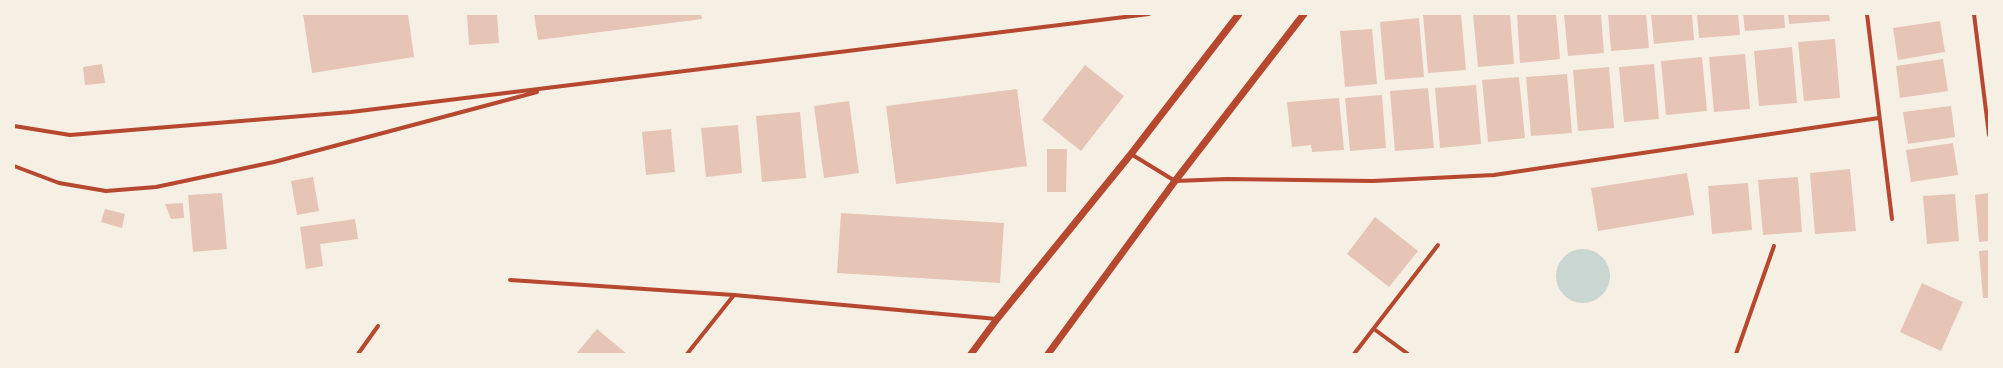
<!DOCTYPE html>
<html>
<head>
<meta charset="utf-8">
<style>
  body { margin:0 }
  #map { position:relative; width:2003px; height:368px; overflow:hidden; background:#f6efe4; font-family:"Space Grotesk",sans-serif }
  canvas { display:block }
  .frame { position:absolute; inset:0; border:15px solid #f6efe4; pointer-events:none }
</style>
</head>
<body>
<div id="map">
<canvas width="2003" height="368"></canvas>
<div class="frame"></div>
</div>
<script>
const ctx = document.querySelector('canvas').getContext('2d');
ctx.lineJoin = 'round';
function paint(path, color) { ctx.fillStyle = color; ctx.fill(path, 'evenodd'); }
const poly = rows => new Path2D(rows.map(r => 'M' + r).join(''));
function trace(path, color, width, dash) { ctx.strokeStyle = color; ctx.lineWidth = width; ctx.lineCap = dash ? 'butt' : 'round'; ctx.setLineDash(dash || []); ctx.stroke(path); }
const water = poly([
  '1556 276a27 27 0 1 1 54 0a27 27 0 1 1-54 0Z'
]);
const building = poly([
  [303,14,408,14,414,57,312,73],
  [467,14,497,14,499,43,469,45],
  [534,14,701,14,702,19,538,40],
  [1423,14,1461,14,1466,70,1428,73],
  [1473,14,1510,14,1514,64,1478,67],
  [1517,14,1556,14,1560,59,1520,63],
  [1564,14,1601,14,1604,53,1568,56],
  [1608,14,1646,14,1649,48,1611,51],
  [1651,14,1692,14,1694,40,1654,44],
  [1697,14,1738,14,1740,35,1699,38],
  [1743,14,1784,14,1785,28,1745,31],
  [1788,14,1829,14,1830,21,1789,24],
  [1419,18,1424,77,1385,80,1380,22],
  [1940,21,1945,52,1898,60,1893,28],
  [1372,29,1377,84,1345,87,1340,31],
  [1835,39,1840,98,1804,101,1798,42],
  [1792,47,1797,103,1759,106,1754,51],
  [1745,54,1750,109,1714,112,1709,57],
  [1702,57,1707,111,1666,115,1661,61],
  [1943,59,1948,91,1900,98,1896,66],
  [102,64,105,83,85,85,83,67],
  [1654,64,1659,119,1624,122,1619,67],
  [1085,65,1124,96,1081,151,1042,120],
  [1609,67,1614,128,1578,131,1573,70],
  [1567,74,1572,133,1531,136,1526,77],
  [1519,77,1525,138,1488,142,1482,80],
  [1476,85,1481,144,1440,148,1435,88],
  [1428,88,1434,148,1395,151,1390,91],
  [1017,89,1027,166,896,184,886,106],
  [1382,95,1386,148,1350,151,1345,98],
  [1339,98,1344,150,1312,152,1311,145,1292,147,1287,102],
  [849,101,859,173,824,178,814,106],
  [1951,106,1955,137,1908,144,1903,112],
  [800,112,806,178,762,182,756,116],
  [738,125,742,173,706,177,701,128],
  [671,129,675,172,646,175,642,132],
  [1953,143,1958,175,1911,182,1906,150],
  [1047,149,1067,149,1066,192,1047,192],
  [1850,169,1856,231,1815,234,1810,173],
  [1687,173,1694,215,1598,231,1591,188],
  [313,177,319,211,297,215,291,181],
  [1798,177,1802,232,1763,235,1758,180],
  [1748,183,1752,230,1712,234,1708,186],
  [222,193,227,249,193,252,188,195],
  [1989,193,1989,241,1979,242,1975,195],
  [1955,194,1959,241,1927,244,1923,196],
  [183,203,184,218,171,219,165,204],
  [105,209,125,214,122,228,101,222],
  [841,213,1004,223,1000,283,837,273],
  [1375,217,1418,251,1389,287,1347,254],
  [355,219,358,239,320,244,323,266,306,269,300,227],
  [1989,250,1989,298,1983,298,1979,251],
  [1922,283,1963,302,1941,351,1900,332],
  [597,329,627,354,576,354]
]);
const minor = poly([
  [1867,14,1892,219],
  [1974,14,1989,135],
  [14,126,70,135,351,112,1149,14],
  [1131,154,1175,181,1227,179,1373,181,1494,175,1879,118],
  [14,166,59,183,106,191,156,187,274,162,537,92],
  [510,280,734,295,687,354],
  [734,295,997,319],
  [1374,329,1408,354],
  [358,354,378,326],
  [1354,354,1438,245],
  [1736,354,1774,246]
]);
const tertiary = poly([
  [971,354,997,319,1131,154,1239,14],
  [1048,354,1175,181,1304,14]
]);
paint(water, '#c9d6d2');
paint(building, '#e6c5b7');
trace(minor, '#b5482f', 4);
trace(tertiary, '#b5482f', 7);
</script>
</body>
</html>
